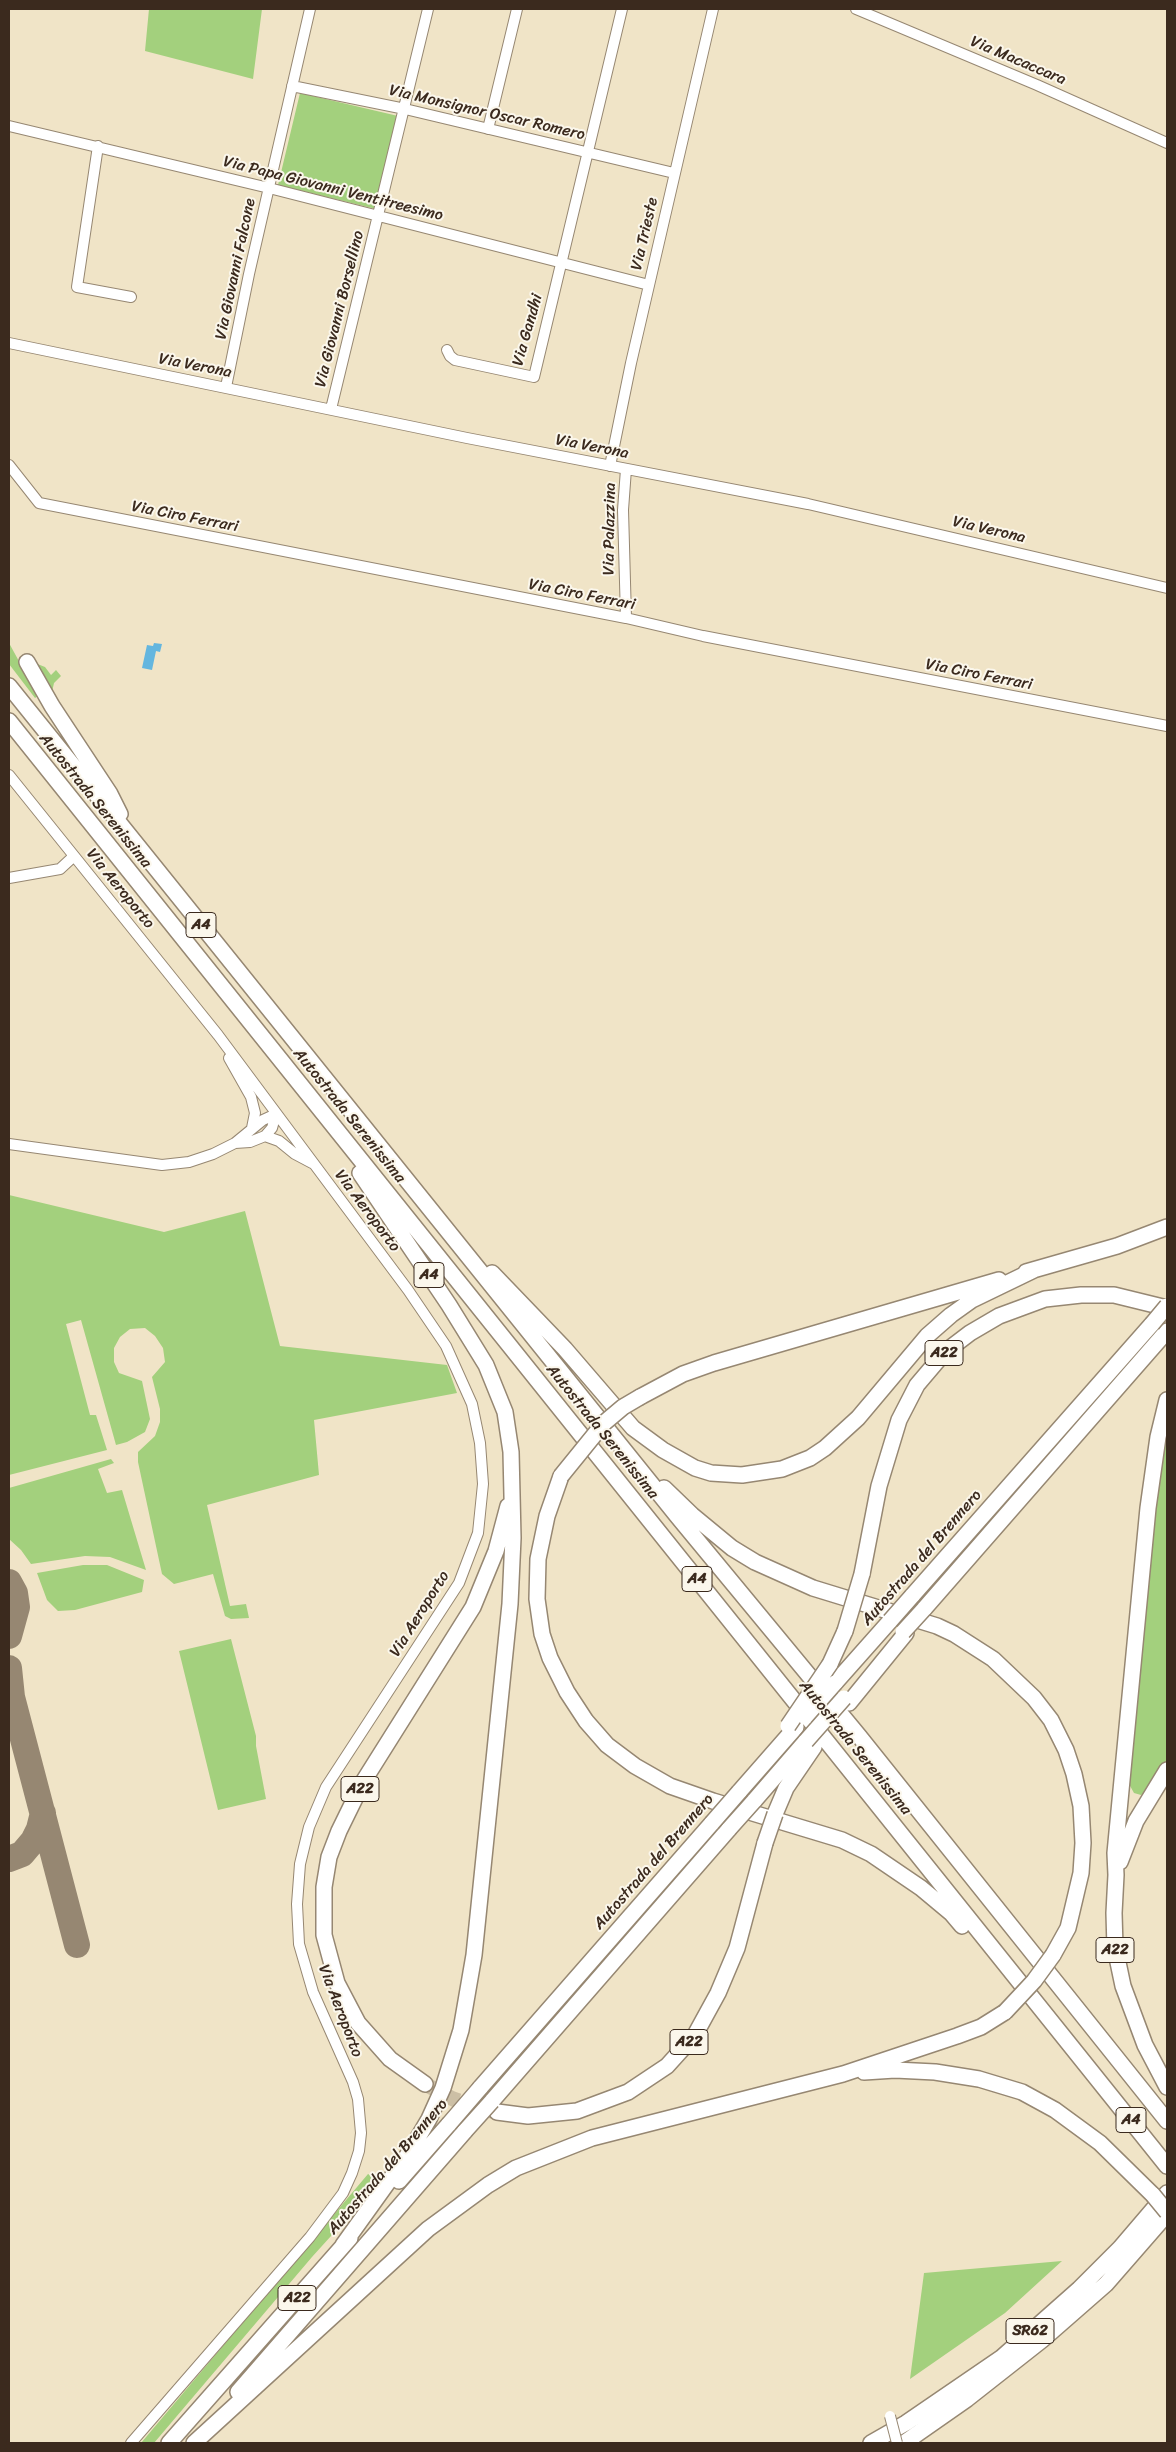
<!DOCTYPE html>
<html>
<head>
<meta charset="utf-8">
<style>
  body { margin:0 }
  #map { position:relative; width:1176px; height:2452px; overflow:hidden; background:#f0e4c7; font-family:Sriracha,sans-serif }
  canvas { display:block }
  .frame { position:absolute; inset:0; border:10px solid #3b2a1e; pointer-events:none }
</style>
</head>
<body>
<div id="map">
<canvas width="1176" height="2452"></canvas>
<div class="frame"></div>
</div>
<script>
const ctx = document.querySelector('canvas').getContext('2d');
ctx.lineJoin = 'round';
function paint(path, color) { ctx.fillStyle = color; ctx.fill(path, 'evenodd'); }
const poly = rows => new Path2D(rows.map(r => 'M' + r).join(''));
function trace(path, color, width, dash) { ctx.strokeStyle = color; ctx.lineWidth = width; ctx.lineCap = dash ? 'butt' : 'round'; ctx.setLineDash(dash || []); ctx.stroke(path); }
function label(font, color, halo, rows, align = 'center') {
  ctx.font = font + ' Sriracha,sans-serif'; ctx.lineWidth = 4; ctx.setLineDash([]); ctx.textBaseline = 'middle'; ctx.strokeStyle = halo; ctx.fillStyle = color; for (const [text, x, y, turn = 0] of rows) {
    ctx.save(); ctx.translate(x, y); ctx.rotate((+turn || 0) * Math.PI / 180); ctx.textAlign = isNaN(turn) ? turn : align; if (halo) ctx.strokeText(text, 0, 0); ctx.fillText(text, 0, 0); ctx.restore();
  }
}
const green = poly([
  [149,9,262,9,253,79,145,51],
  [300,93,398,116,376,209,278,185],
  [9,643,38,696,35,698,9,664],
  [30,661,45,667,51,675,56,670,61,676,54,683,52,692],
  [9,1195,164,1232,245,1211,280,1346,447,1365,457,1393,314,1420,319,1475,207,1505,230,1606,246,1604,249,1618,231,1619,225,1616,213,1574,174,1584,162,1574,138,1462,138,1452,155,1436,160,1422,160,1409,152,1377,165,1362,163,1348,155,1336,145,1328,130,1329,120,1337,114,1348,114,1362,119,1373,142,1381,150,1419,145,1432,127,1442,116,1445,81,1320,66,1324,90,1415,96,1415,107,1450,9,1475],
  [1167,1417,1167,1759,1147,1792,1141,1795,1134,1793,1129,1784,1149,1530],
  [111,1459,114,1463,98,1469,107,1493,122,1490,146,1570,110,1557,85,1556,31,1564,21,1550,9,1539,9,1488],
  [83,1565,107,1565,144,1580,142,1592,75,1610,58,1611,47,1600,37,1573],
  [231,1639,256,1736,256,1746,266,1799,218,1810,179,1651],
  [368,2174,378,2179,350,2215,312,2257,154,2443,141,2443],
  [1062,2261,1005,2313,910,2379,924,2273]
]);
const water = poly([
  [154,643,162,644,160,652,156,651,152,670,142,668,147,645,153,646]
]);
const taxiway = poly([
  [9,1582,15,1593,17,1607,9,1636],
  [9,1668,12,1697,77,1945],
  [9,1859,22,1854,33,1841,39,1829,43,1813]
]);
const highwayTunnel = poly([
  [425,2084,453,2099,495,2112]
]);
const minor = poly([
  [856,9,1037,85,1167,143],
  [292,86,405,109,674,173],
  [9,126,269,188,649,285],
  [488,129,517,9],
  [98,146,77,287,131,297],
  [9,343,467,438,808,504,1167,588],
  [447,350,450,356,455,360,534,377,622,9],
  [226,387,249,274,310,9],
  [331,409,428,9],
  [9,465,39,503,626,618,703,636,1167,726],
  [610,466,631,363,713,9],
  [626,618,623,510,626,469],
  [9,775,218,1035,408,1290,446,1346,472,1404,480,1443,483,1484,478,1533,459,1583,326,1787,309,1827,300,1864,297,1904,299,1944,313,1992,353,2082,358,2099,361,2133,359,2151,352,2173,343,2193,310,2237,131,2443],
  [9,878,60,869,74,856],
  [229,1058,251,1097,255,1113,252,1128],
  [265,1136,279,1141,295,1154,312,1163],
  [235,1143,250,1142,265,1136,272,1128,276,1114],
  [9,1144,162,1165,189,1162,213,1154,235,1143,263,1120,276,1114]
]);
const highway = poly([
  [27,662,52,706,110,794,120,814],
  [9,686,678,1517,859,1736,1167,2121],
  [9,721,1167,2166],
  [1026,1272,1117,1246,1167,1227],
  [492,1273,565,1349,633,1428,663,1450,695,1468,711,1473,742,1475,782,1469,810,1458,825,1448,858,1418,927,1336,951,1315,972,1300,1034,1270],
  [640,1397,683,1374,714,1363,999,1280],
  [1167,1400,1158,1437,1148,1508,1115,1853,1116,1875,1114,1913,1115,1948,1123,1986,1145,2045,1167,2087],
  [561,1476,547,1516,538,1559,537,1599,542,1634,550,1658,567,1692,586,1721,607,1745,635,1766,670,1786,713,1801,842,1840,871,1854,921,1888,951,1913,962,1926],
  [664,1488,692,1515,732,1548,755,1562,813,1588,937,1626,954,1634,993,1659,1034,1698,1051,1720,1066,1750,1074,1774,1081,1806,1083,1843,1081,1873,1068,1928,1053,1955],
  [862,1574,879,1486,899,1420,917,1385,945,1352,970,1333,999,1316,1045,1299,1081,1295,1114,1295,1167,1308],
  [912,1596,1152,1324],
  [924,1609,1167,1331],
  [830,1664,845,1631],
  [835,1683,890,1621],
  [849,1703,906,1633],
  [739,1792,796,1727],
  [754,1801,806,1741],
  [775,1814,786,1788,814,1747],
  [1120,1862,1136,1821,1167,1770],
  [864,2072,895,2070,935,2072,979,2079,1022,2092,1055,2110,1100,2143,1153,2195],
  [425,2084,390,2059,358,2023,337,1983,324,1935,324,1887,329,1857,339,1831,363,1782,473,1607,496,1551,508,1506],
  [480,2088,712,1823],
  [492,2101,729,1829],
  [497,2112,528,2116,577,2111,628,2092,667,2066,695,2035,718,1993,737,1948,765,1843],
  [399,2181,449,2124],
  [343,2245,409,2153,429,2119,443,2088,461,2030,474,1955,510,1604,513,1538,511,1452,505,1412,486,1365,449,1305,360,1173],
  [238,2392,465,2131],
  [169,2443,350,2238],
  [194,2443,428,2229,488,2185,516,2168,592,2138,843,2074,957,2036,981,2027,1005,2012],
  [871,2443,906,2423,1001,2358,1079,2289,1120,2248,1167,2193],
  [904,2443,967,2399,1042,2340,1106,2284,1167,2214]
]);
const minorBridge = poly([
  [890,2416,897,2443]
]);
const highwayBridge = poly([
  [1152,1324,1167,1306],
  [561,1476,604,1423,623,1407,640,1397],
  [890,1621,912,1596],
  [845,1631,862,1574],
  [903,1632,924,1609],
  [805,1717,835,1683],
  [788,1726,830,1664],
  [806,1741,844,1698],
  [712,1823,739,1792],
  [729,1829,754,1801],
  [765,1843,775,1814],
  [1005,2012,1034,1981,1053,1955],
  [449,2124,480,2088],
  [465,2131,492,2101],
  [1153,2195,1167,2212]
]);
const shields = [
  [201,925,30],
  [429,1275,30],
  [944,1353,38],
  [697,1579,30],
  [360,1789,38],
  [1115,1950,38],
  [689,2042,38],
  [1131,2120,30],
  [297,2298,38],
  [1030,2331,48]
];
const shieldNames = [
  ["A4",201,925],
  ["A4",429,1275],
  ["A22",944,1353],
  ["A4",697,1579],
  ["A22",360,1789],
  ["A22",1115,1950],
  ["A22",689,2042],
  ["A4",1131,2120],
  ["A22",297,2298],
  ["SR62",1030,2331]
];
const streetNames = [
  ["Via Macaccara",1018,61,23],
  ["Via Monsignor Oscar Romero",487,113,13],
  ["Via Papa Giovanni Ventitreesimo",333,189,14],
  ["Via Trieste",645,234,-77],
  ["Via Giovanni Falcone",236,269,-78],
  ["Via Giovanni Borsellino",340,309,-76],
  ["Via Gandhi",528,330,-74],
  ["Via Verona",195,366,11],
  ["Via Verona",592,447,11],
  ["Via Ciro Ferrari",185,517,11],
  ["Via Palazzina",610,529,-89],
  ["Via Verona",989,530,13],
  ["Via Ciro Ferrari",582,595,11],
  ["Via Ciro Ferrari",979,675,11],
  ["Autostrada Serenissima",95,801,51],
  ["Via Aeroporto",120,889,51],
  ["Autostrada Serenissima",349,1116,51],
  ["Via Aeroporto",367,1211,53],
  ["Autostrada Serenissima",602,1432,51],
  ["Autostrada del Brennero",922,1558,-49],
  ["Via Aeroporto",420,1614,-58],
  ["Autostrada Serenissima",855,1748,51],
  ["Autostrada del Brennero",654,1862,-49],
  ["Via Aeroporto",340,2011,69],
  ["Autostrada del Brennero",388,2167,-49]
];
paint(green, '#a3d07d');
paint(water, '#64b6df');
trace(taxiway, '#968772', 26);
trace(highwayTunnel, '#ccbfa5', 15, [15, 8]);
trace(minor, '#968772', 12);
trace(highway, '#968772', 18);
trace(minor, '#fff', 10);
trace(highway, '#fff', 15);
trace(minorBridge, '#968772', 12, []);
trace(highwayBridge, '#968772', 18, []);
trace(minorBridge, '#fff', 10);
trace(highwayBridge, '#fff', 15);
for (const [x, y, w] of shields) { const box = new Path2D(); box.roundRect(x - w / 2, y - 12.5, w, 25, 4); ctx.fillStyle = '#fbf7ec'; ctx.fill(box); trace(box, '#3b2a1e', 1); }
label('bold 15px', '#3b2a1e', null, shieldNames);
label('16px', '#3b2a1e', '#fbf7ec', streetNames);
</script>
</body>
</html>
